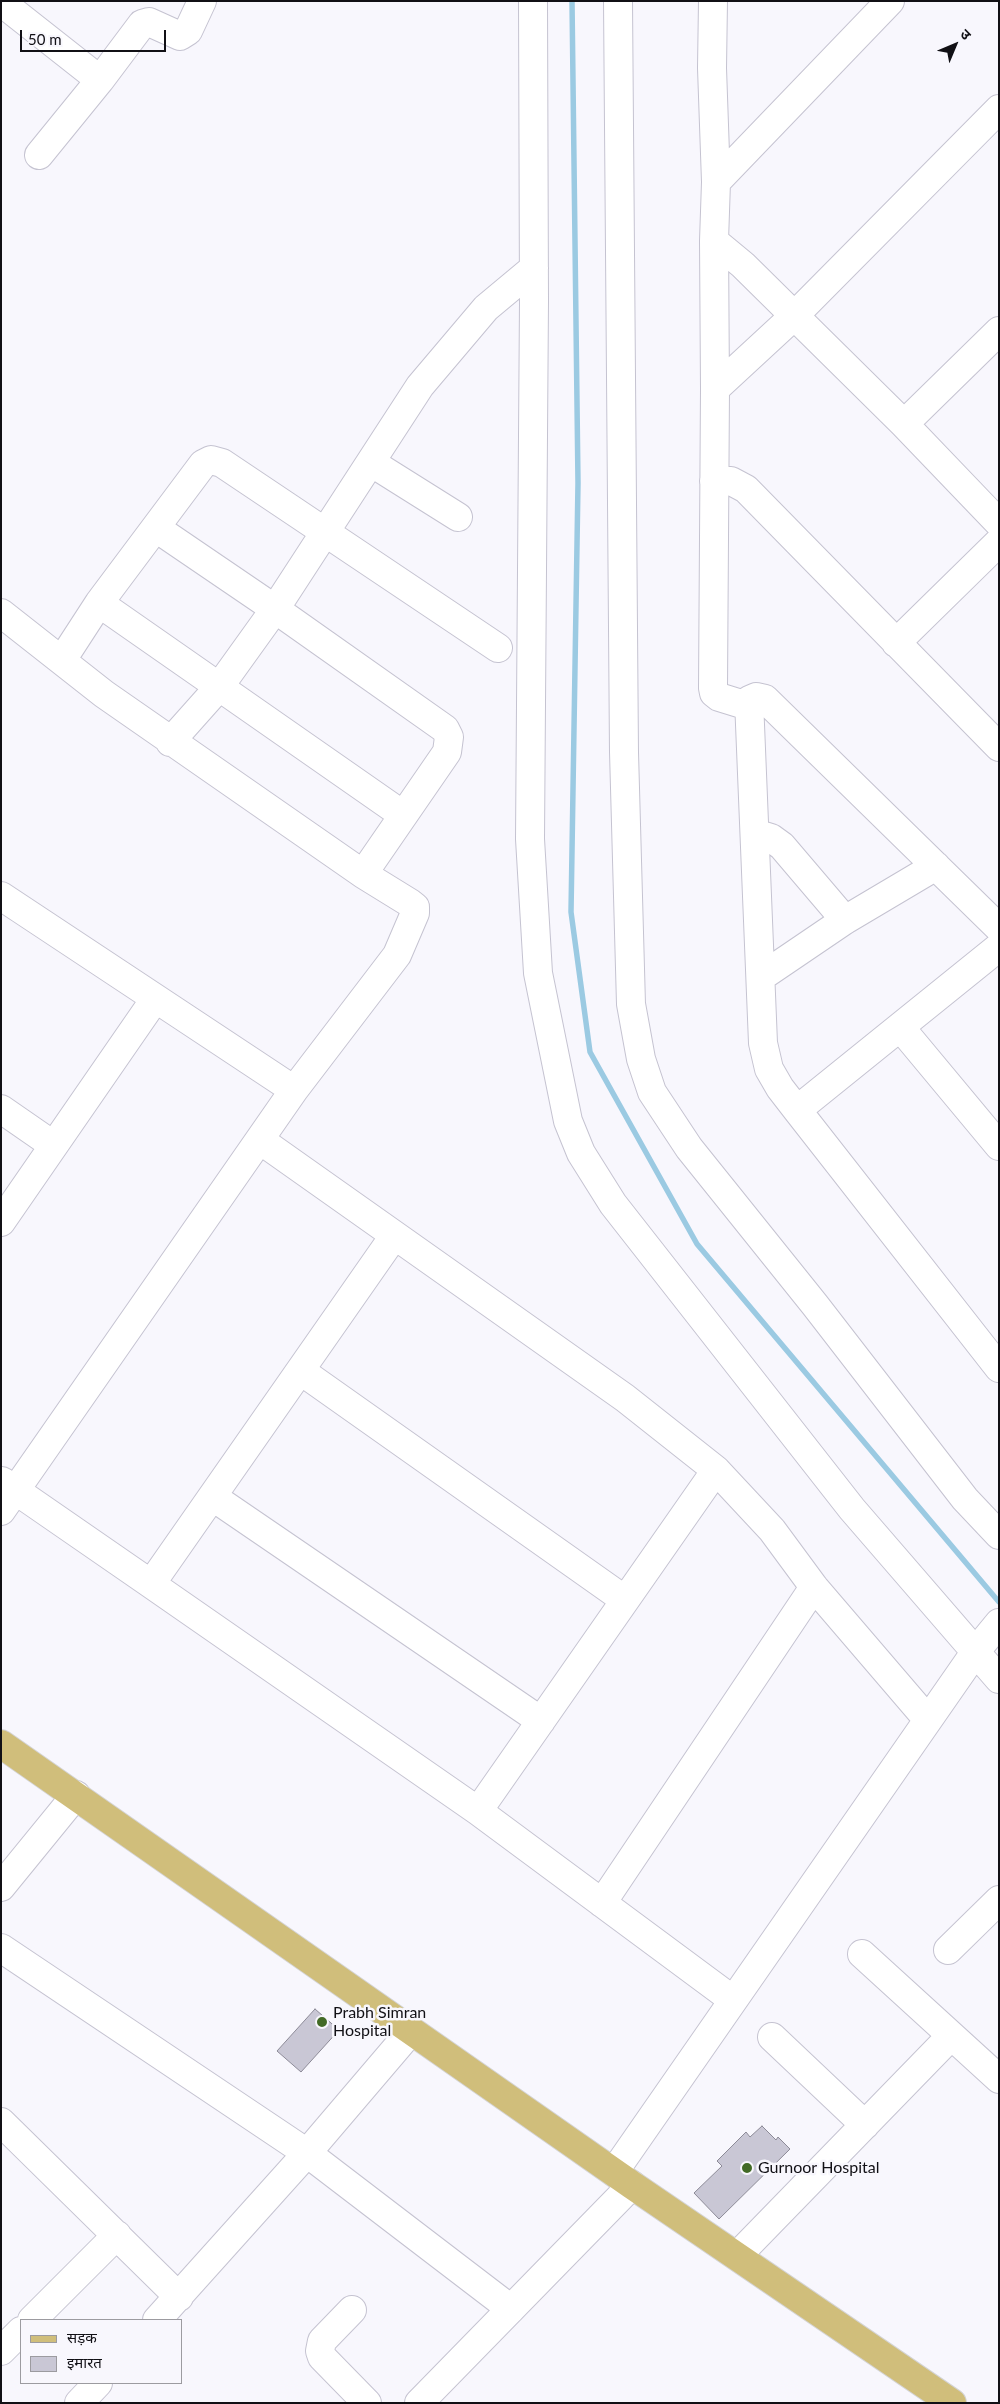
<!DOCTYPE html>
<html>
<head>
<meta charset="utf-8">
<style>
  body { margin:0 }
  #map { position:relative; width:1000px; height:2404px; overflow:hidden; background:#f8f7fd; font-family:Lato,"Noto Sans Devanagari",sans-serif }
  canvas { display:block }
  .frame { position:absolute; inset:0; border:2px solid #111015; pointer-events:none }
  .legend { position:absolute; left:20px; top:2319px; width:162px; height:65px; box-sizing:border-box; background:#f8f7fd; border:1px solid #9c9ba0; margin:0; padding:6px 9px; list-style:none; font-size:15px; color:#111015 }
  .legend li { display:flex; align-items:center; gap:10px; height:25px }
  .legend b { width:25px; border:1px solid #9c9ba0 }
  .north { position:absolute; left:930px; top:20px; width:50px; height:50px; -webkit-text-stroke:4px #f8f7fd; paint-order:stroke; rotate:45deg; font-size:14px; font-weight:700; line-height:20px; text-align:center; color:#111015 }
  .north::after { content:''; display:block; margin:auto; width:18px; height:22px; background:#111015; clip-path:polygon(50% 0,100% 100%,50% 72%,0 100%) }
  .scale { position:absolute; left:20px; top:30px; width:146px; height:22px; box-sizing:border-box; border:2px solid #111015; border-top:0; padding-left:6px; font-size:15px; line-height:18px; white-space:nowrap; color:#111015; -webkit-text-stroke:4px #f8f7fd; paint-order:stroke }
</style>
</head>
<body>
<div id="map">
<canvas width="1000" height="2404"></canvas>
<div class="frame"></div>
<ul class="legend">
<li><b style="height:6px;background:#d0be7b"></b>सड़क</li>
<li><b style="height:14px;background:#c9c7d5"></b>इमारत</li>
</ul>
<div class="north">उ</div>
<div class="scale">50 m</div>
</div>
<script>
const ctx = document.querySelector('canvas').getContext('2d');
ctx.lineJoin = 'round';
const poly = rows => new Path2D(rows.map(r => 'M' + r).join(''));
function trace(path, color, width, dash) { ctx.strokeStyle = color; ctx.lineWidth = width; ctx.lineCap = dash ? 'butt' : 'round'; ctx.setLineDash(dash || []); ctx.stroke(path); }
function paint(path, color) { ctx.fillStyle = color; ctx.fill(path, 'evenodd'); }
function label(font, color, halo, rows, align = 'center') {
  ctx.font = font + ' Lato,sans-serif'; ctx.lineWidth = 5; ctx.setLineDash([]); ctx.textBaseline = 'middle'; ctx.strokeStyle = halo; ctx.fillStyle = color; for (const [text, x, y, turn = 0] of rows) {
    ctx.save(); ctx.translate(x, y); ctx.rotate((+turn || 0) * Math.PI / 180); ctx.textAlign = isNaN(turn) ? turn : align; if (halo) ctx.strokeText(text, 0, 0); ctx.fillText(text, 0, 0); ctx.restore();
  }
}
const stream = poly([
  [572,1,578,483,571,912,590,1052,697,1244,999,1602]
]);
const building = poly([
  [315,2009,339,2030,301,2072,277,2051,315,2009],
  [762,2126,776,2140,778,2137,790,2149,719,2219,694,2193,722,2166,717,2161,746,2132,750,2137,762,2126]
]);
const minor = poly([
  [533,1,534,301,530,839,538,973,568,1121,581,1153,613,1204,852,1509,999,1679],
  [618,1,624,752,631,1004,641,1059,652,1092,689,1148,815,1305,965,1499,999,1535],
  [713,1,712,68,716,182,714,241,715,389,713,688,714,693,719,697,748,706],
  [1,2,100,80,39,155],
  [100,80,142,24,149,22,180,36,188,31,202,1],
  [716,182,890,1],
  [714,241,743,265,904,424,999,523],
  [715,389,794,316,999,109],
  [904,424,999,331],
  [372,463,458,517],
  [714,481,731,481,746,489,999,747],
  [156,528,275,609,445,729,449,737,447,752,363,874],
  [99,603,403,815],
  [1,613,104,694,363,874,410,903,415,907,415,913,397,955,294,1090,1,1511],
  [896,643,999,542],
  [62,660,99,603,203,464,211,460,222,463,498,648],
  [170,742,219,687,275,609,420,386,486,308,534,268],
  [755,833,771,838,782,846,845,920],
  [1,896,294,1090],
  [999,928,765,699,756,697,749,700,763,1043,769,1069,780,1088,797,1110,999,1368],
  [761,977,845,920,936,866],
  [900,1027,999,1146],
  [1,1109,53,1145],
  [797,1110,999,947],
  [260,1140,625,1398,716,1470,772,1530,814,1587,928,1720],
  [1,1222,155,999],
  [394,1236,151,1584,478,1811,733,2000],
  [301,1371,625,1600],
  [2,1481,151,1584],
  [213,1497,541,1721],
  [478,1811,716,1470],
  [1,1887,76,1795],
  [602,1903,814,1587],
  [1,1948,307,2153,511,2309],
  [948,1950,999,1900],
  [862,1954,999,2079],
  [772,2037,865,2125],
  [1,2122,179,2297],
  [614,2172,976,1651,999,1623],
  [738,2255,951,2036],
  [352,2310,322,2341,320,2351,322,2357,367,2403],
  [32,2320,117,2235],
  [157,2320,307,2153,411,2031],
  [1,2351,21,2331],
  [79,2403,98,2383],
  [419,2403,632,2185]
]);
const major = poly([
  [1,1744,632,2185,952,2403]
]);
const markers = [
  [322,2022,6,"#426a26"],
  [747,2168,6,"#426a26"]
];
const poiNames = [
  ["Prabh Simran",333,2013],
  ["Hospital",333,2031],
  ["Gurnoor Hospital",758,2168]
];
trace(stream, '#9bcae2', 5.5);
paint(building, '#c9c7d5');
trace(building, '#8c8a97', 1);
trace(minor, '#c5c3d1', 30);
trace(major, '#d4d4d5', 30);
trace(minor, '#fff', 28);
trace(major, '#d0be7b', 28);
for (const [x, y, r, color] of markers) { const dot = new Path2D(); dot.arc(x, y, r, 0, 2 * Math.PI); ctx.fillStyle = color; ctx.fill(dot); trace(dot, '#f8f7fd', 2); }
label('16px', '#111015', '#f8f7fd', poiNames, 'left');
</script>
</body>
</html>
